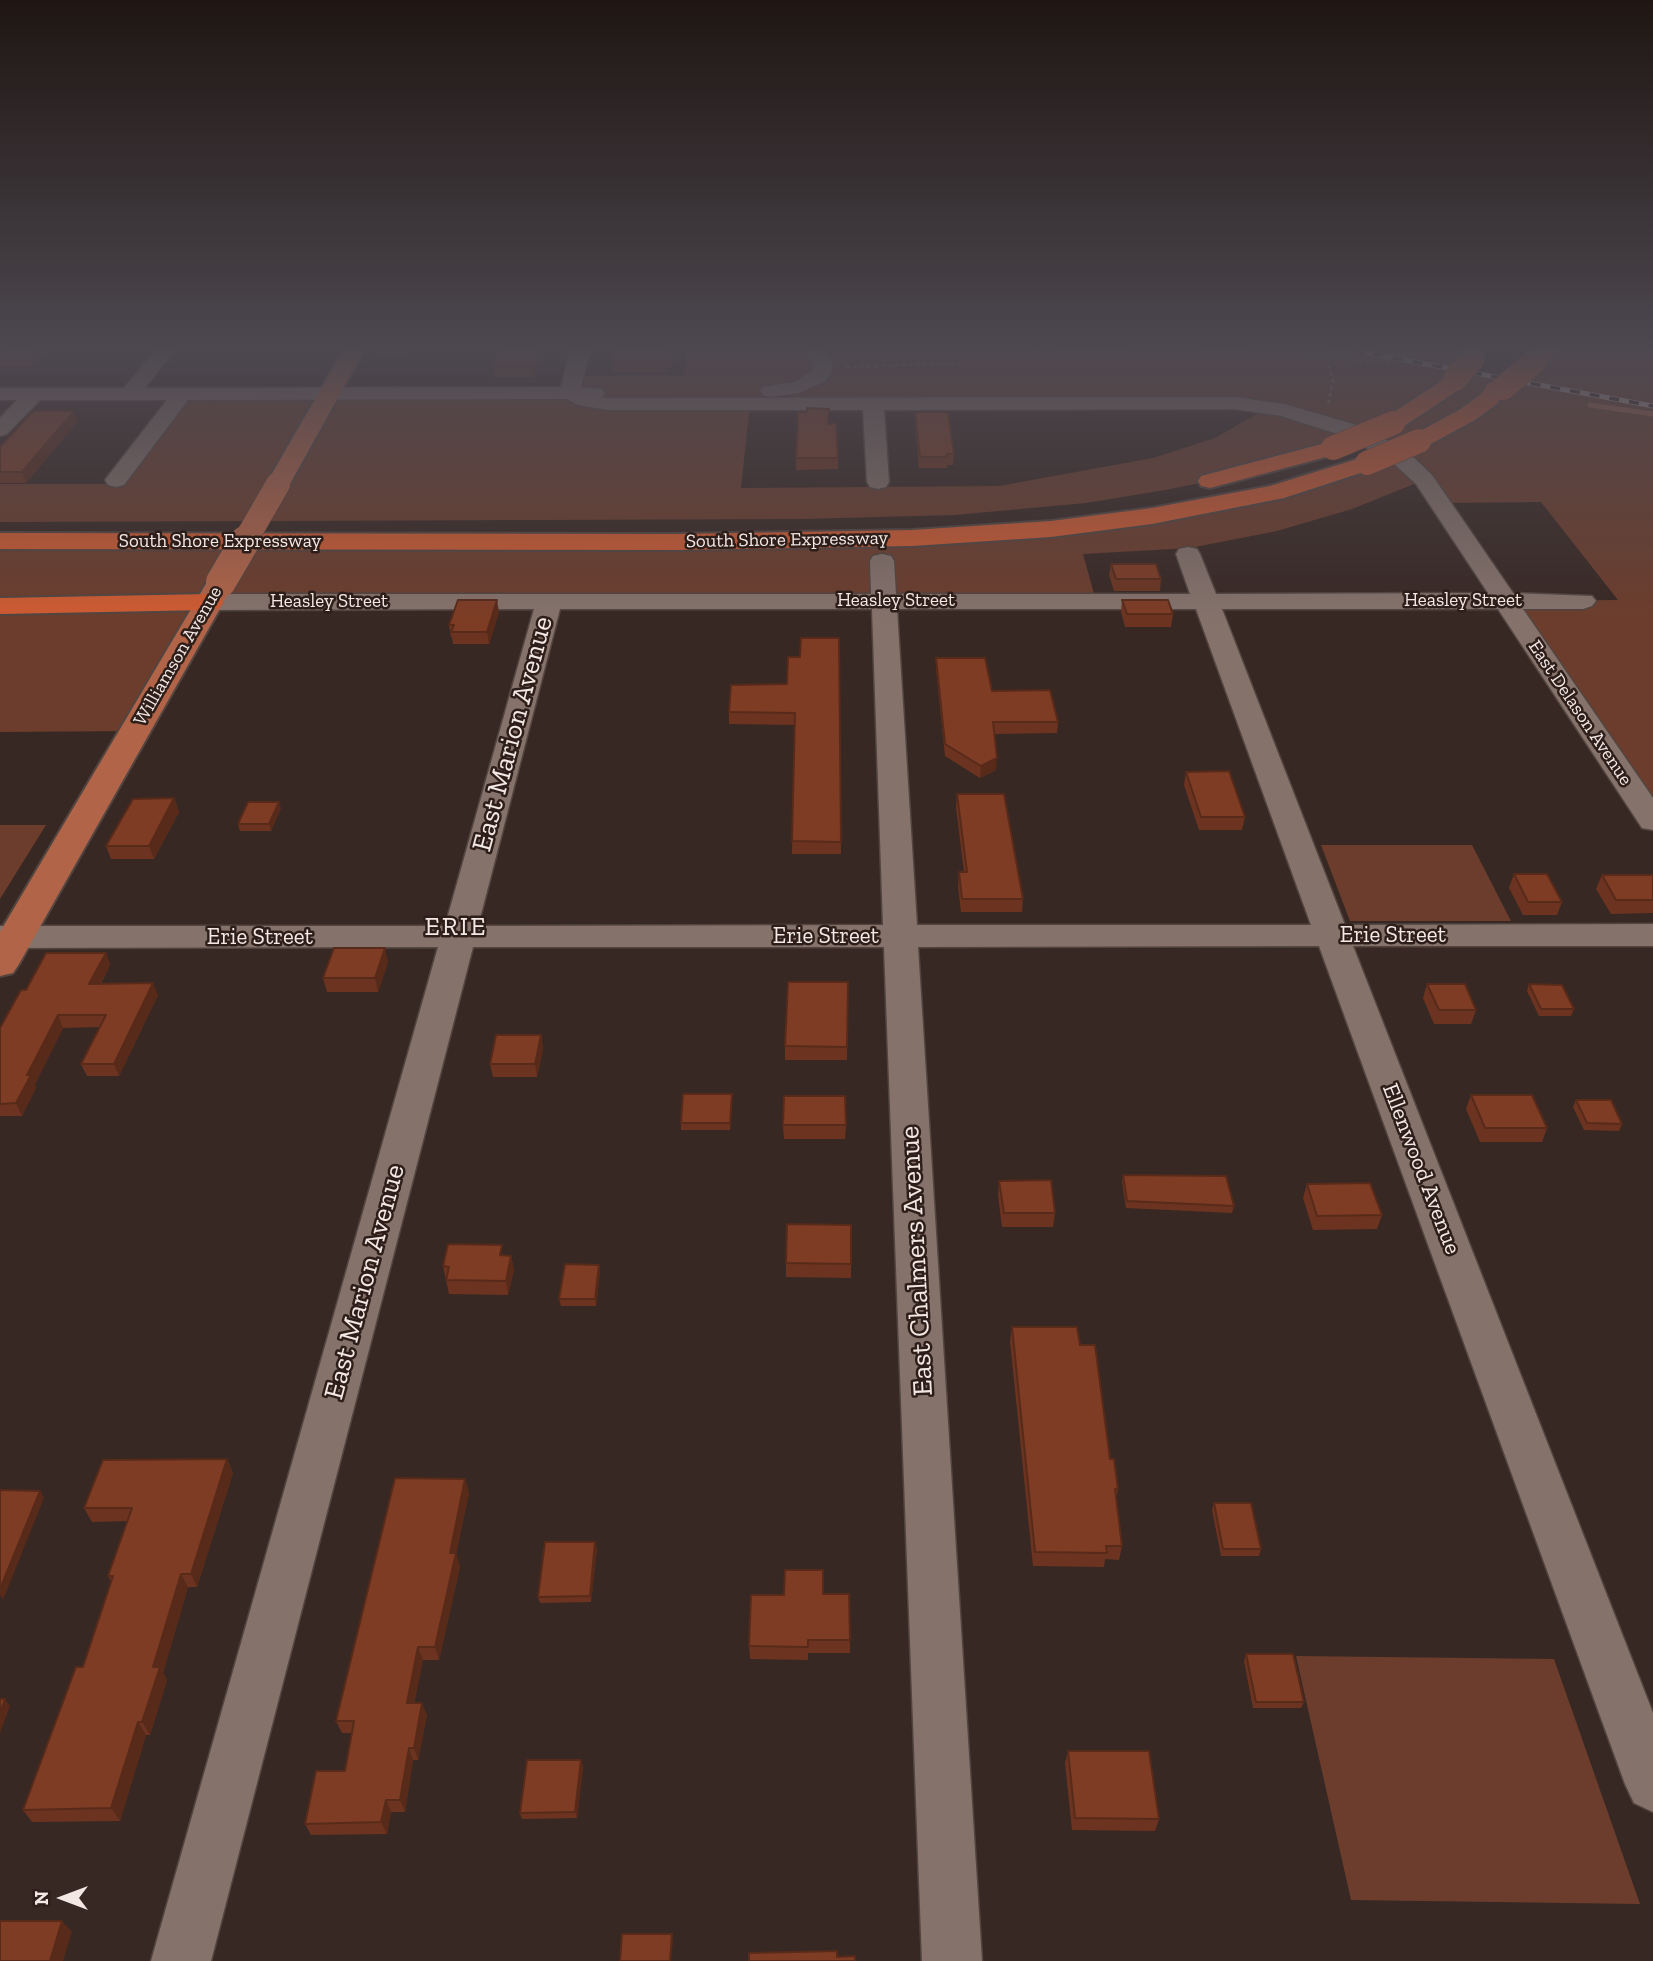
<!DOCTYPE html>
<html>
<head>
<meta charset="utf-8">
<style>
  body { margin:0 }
  #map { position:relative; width:1653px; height:1961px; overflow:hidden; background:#382823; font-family:"Zilla Slab",serif }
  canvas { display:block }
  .north { position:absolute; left:28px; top:1863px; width:70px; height:70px; -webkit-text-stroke:5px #2e1e19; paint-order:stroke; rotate:270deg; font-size:19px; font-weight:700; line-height:28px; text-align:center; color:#f3e8e4 }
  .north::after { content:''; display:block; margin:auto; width:24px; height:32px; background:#f3e8e4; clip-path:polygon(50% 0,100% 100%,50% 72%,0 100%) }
</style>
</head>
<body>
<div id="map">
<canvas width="1653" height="1961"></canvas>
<div class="north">N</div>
</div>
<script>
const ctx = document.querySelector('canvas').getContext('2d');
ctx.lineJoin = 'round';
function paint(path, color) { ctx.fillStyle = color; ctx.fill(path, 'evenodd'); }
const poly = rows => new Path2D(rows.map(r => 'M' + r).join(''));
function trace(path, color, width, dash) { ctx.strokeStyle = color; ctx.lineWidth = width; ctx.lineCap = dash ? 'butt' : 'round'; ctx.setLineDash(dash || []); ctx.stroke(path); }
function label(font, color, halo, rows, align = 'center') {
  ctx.font = font + ' "Zilla Slab",serif'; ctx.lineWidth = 5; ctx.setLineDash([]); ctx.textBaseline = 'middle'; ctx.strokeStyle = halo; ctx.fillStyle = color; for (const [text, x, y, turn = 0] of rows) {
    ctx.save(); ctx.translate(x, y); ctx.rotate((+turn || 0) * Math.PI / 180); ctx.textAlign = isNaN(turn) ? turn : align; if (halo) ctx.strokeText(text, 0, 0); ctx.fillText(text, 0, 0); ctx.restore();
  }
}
const green = poly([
  [688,347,1480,347,1463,371,1514,380,1553,347,1653,347,1653,821,1505,601,1618,600,1541,502,1439,503,1424,480,1352,509,1277,531,1190,548,1083,554,1096,601,209,602,135,731,0,732,0,541,912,538,1196,509,1391,453,1360,436,1210,481,1165,490,1086,503,955,515,802,519,0,522,0,484,113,484,182,394,570,393,572,376,684,375],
  [750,404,1269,407,1215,438,1153,458,999,486,741,488],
  [0,825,46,825,0,899],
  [1321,845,1472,845,1511,921,1350,921],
  [1296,1656,1554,1659,1640,1904,1351,1900]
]);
const stream = poly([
  [1590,405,1653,414]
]);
const path = poly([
  [1058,351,1187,349,1393,363],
  [1327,359,1333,381,1328,405],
  [846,367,964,363]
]);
const minor = poly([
  [158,347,177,347,145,388,561,387,571,347,591,347,581,387,602,389,605,393,602,397,608,398,1235,397,1284,404,1360,426,1408,452,1432,475,1513,593,1592,596,1596,601,1592,606,1583,609,1523,609,1653,798,1653,830,1642,828,1498,609,1222,609,1345,925,1653,924,1653,946,1353,946,1653,1713,1653,1812,1634,1803,1625,1784,1319,946,918,947,982,1961,922,1961,884,947,473,947,211,1961,151,1961,438,947,0,948,0,926,445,926,534,609,209,610,200,607,196,602,200,597,209,594,871,594,870,561,873,556,882,554,891,556,894,561,896,594,1190,594,1176,554,1179,549,1188,547,1197,549,1200,554,1216,594,1488,593,1416,484,1392,462,1344,436,1281,416,1235,409,884,410,889,482,886,487,878,489,870,487,867,482,863,410,608,410,578,405,567,399,188,400,124,485,116,487,108,485,105,480,167,400,40,400,7,434,0,436,0,418,17,400,0,400,0,388,124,388,158,347],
  [560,609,872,609,883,925,478,926,560,609],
  [897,609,1196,609,1311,925,917,925,897,609],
  [802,347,822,347,832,363,832,372,824,382,799,393,770,397,763,395,760,391,763,387,794,382,812,371,812,363,802,347],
  [1027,347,1046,347,1037,353,1029,351,1027,347]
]);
const major = poly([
  [345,347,366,347,290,484,287,489,278,491,269,489,266,484,345,347],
  [221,574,231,576,235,582,19,964,13,973,0,976,0,932,207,582,211,576,221,574]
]);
const highway = poly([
  [1540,347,1563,347,1543,366,1527,366,1524,361,1540,347],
  [1455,372,1463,374,1466,379,1454,393,1401,428,1385,428,1381,423,1385,418,1438,383,1447,374,1455,372],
  [1496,381,1504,383,1507,388,1497,404,1475,420,1427,446,1411,446,1407,441,1411,436,1459,410,1481,394,1488,383,1496,381],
  [1333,441,1341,443,1345,448,1341,453,1210,488,1201,486,1198,481,1201,476,1333,441],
  [1367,456,1376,458,1379,463,1376,468,1284,498,1152,524,1051,537,912,546,676,550,0,549,0,533,676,534,912,530,1051,521,1152,508,1270,486,1367,456],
  [209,594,219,596,223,602,219,608,209,610,0,614,0,598,209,594]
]);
const rail = poly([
  [1334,347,1653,406]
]);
const majorBridgeFar1 = poly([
  [244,543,278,484]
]);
const majorBridge = poly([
  [221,582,245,541]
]);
const highwayBridge = poly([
  [1455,379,1473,358],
  [1503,388,1535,361],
  [1333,448,1393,423],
  [1367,463,1419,441]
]);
const wall = poly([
  [52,347,33,366,0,366,0,353],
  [116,347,153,347,150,351,117,351],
  [294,347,326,347,324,350,295,350],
  [379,347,411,347,406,356,380,356],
  [545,347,534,377,494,377,493,367],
  [674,347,672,367,667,367,667,372,612,372,611,363],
  [915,412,954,454,953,465,947,465,947,468,919,468,915,422],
  [77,422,26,483,0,483,0,447],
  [829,424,838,458,838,469,796,470,796,458],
  [1111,564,1161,579,1160,591,1114,591,1109,575],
  [1122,600,1173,614,1171,627,1125,627,1121,612],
  [499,612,489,644,453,644,452,637,451,637,449,625],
  [839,638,841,854,792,854,795,725,729,724,729,712,787,684,800,657],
  [936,658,992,691,1058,722,1057,733,994,734,996,770,980,778,945,756,936,669],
  [1186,772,1245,817,1242,830,1199,830,1184,785],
  [957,794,1023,899,1022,912,961,912,958,886,959,872,964,872,956,807],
  [174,798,179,812,154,859,111,859,106,846],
  [281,808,271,831,240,831,238,824],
  [1514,874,1562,902,1557,915,1523,915,1509,888],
  [1602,875,1653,875,1653,913,1611,914,1596,889],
  [106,953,110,965,101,984,158,995,119,1076,87,1076,81,1064,100,1027,63,1028,35,1084,36,1088,22,1116,0,1116,0,1028,26,990],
  [388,962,378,992,327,992,323,978],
  [848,982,847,1060,785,1060,785,1046],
  [1427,984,1476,1010,1471,1024,1434,1024,1423,998],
  [1529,984,1574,1009,1571,1016,1539,1016,1527,991],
  [541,1035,543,1049,537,1077,493,1077,490,1064],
  [1471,1095,1547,1128,1542,1142,1480,1142,1466,1109],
  [1576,1100,1622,1124,1619,1131,1584,1130,1573,1107],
  [732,1101,730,1130,681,1130,681,1123],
  [783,1125,846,1125,845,1139,784,1139],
  [1123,1175,1234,1206,1232,1213,1126,1208,1122,1182],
  [999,1181,1055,1213,1053,1227,1002,1227,998,1195],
  [1307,1184,1382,1215,1377,1229,1313,1230,1303,1198],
  [851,1225,851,1278,786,1277,786,1263],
  [504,1255,511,1256,514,1270,508,1295,449,1294,443,1266],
  [599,1265,600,1272,596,1306,561,1306,559,1299],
  [1012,1327,1080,1345,1118,1489,1116,1499,1122,1546,1119,1560,1105,1559,1104,1567,1033,1566,1010,1341],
  [227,1459,233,1473,197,1587,188,1587,163,1673,167,1680,150,1735,146,1735,120,1821,32,1822,23,1810,83,1667,111,1581,108,1576,127,1521,92,1522,84,1508],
  [465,1479,469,1493,456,1554,460,1567,439,1660,423,1660,414,1703,427,1715,418,1760,413,1760,405,1812,391,1812,387,1834,311,1835,305,1824,345,1771,352,1733,342,1733,336,1721],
  [1214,1503,1261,1549,1259,1556,1221,1556,1212,1510],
  [595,1542,597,1549,591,1602,540,1603,538,1597],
  [823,1594,849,1594,850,1653,808,1653,808,1660,750,1659,749,1646,784,1595],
  [1246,1654,1304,1702,1301,1708,1253,1708,1244,1661],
  [1068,1751,1159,1819,1155,1831,1072,1830,1065,1763],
  [581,1760,583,1767,577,1818,522,1819,520,1813]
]);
const shadedWall = poly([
  [39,347,52,347,33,366,30,356],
  [405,347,411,347,406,356],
  [540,347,545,347,534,377,532,367],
  [74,411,77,422,26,483,22,472],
  [497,600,499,612,489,644,487,632],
  [997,758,996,770,980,778,981,766],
  [174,798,179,812,154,859,149,846],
  [279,802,281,808,271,831,269,824],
  [385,948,388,962,378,992,375,978],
  [106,953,110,965,94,996,89,984],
  [153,983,158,995,119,1076,114,1064],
  [58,1015,63,1028,35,1084,36,1088,22,1116,16,1103,27,1075],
  [541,1035,543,1049,537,1077,535,1064],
  [511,1256,514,1270,508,1295,506,1281],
  [599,1265,600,1272,596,1306,595,1299],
  [227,1459,233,1473,197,1587,191,1574],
  [465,1479,469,1493,456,1554,460,1567,439,1660,435,1647,450,1553],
  [40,1491,44,1498,3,1600,0,1595,0,1589],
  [595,1542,597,1549,591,1602,590,1596],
  [181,1574,188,1587,163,1673,167,1680,150,1735,142,1722,153,1667],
  [418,1647,423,1660,412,1715,407,1703],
  [5,1699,10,1706,0,1733,0,1713],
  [422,1703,427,1715,418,1760,414,1748],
  [138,1722,146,1735,120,1821,111,1808],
  [409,1748,413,1760,405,1812,400,1800],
  [581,1760,583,1767,577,1818,575,1812],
  [386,1800,391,1812,387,1834,381,1822],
  [62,1921,72,1932,63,1961,50,1961],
  [672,1934,673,1940,671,1961,670,1961]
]);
const building = poly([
  [6,347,39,347,30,356,0,356,0,353,6,347],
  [500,347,540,347,532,367,493,367,500,347],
  [615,347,672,347,671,358,667,358,666,363,611,363,615,347],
  [807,408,829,409,828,424,836,423,838,458,796,458,798,412,807,412,807,408],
  [33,411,74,411,22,472,0,472,0,447,33,411],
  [915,412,948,412,954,454,947,454,947,457,920,457,915,412],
  [1111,564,1156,564,1161,579,1116,579,1111,564],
  [458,600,497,600,487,632,451,632,454,625,449,625,458,600],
  [1122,600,1168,600,1173,614,1127,614,1122,600],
  [801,638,839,638,841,842,792,841,795,713,729,712,731,685,787,684,788,657,800,657,801,638],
  [936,658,985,658,992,691,1050,690,1058,722,993,722,997,758,981,766,945,744,936,658],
  [1229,771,1245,817,1201,817,1186,772,1229,771],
  [957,794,1004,794,1023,899,962,899,959,872,967,872,957,794],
  [174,798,149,846,106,846,133,799,174,798],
  [248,802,279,802,269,824,238,824,248,802],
  [1514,874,1547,874,1562,902,1528,902,1514,874],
  [1602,875,1653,875,1653,900,1616,900,1602,875],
  [334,948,385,948,375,978,323,978,334,948],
  [46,953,106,953,89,984,153,983,114,1064,81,1064,106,1015,58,1015,27,1075,31,1075,16,1103,0,1104,0,1028,21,990,26,990,46,953],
  [788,982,848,982,847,1047,785,1046,788,982],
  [1427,984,1465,984,1476,1010,1439,1010,1427,984],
  [1529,984,1562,985,1574,1009,1541,1009,1529,984],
  [496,1035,541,1035,535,1064,490,1064,496,1035],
  [683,1094,732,1094,730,1123,681,1123,683,1094],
  [1471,1095,1532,1095,1547,1128,1485,1128,1471,1095],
  [784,1096,845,1096,846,1125,783,1125,784,1096],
  [1576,1100,1611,1100,1622,1124,1587,1123,1576,1100],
  [1123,1175,1226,1176,1234,1206,1127,1201,1123,1175],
  [1051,1180,1055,1213,1004,1213,999,1181,1051,1180],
  [1370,1183,1382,1215,1317,1216,1307,1184,1370,1183],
  [787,1224,851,1225,851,1264,786,1263,787,1224],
  [448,1244,502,1245,500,1255,511,1256,506,1281,446,1280,449,1267,443,1266,448,1244],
  [565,1264,599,1265,595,1299,559,1299,565,1264],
  [1012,1327,1077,1327,1080,1345,1095,1345,1110,1459,1114,1459,1118,1489,1115,1489,1122,1546,1106,1546,1107,1553,1035,1552,1012,1327],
  [227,1459,191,1574,181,1574,153,1667,160,1667,142,1722,138,1722,111,1808,23,1810,76,1667,83,1667,113,1576,108,1576,132,1508,84,1508,103,1460,227,1459],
  [395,1478,465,1479,450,1553,456,1553,435,1647,418,1647,407,1703,422,1703,414,1748,409,1748,400,1800,386,1800,381,1822,305,1824,316,1771,345,1771,354,1721,336,1721,395,1478],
  [0,1490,40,1491,0,1589,0,1490],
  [1214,1503,1251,1503,1261,1549,1223,1549,1214,1503],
  [545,1542,595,1542,590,1596,538,1597,545,1542],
  [785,1570,823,1570,823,1594,849,1594,850,1640,808,1640,808,1647,749,1646,751,1595,784,1595,785,1570],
  [1246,1654,1293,1654,1304,1702,1256,1702,1246,1654],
  [0,1699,5,1699,0,1713,0,1699],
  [1068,1751,1149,1751,1159,1819,1075,1818,1068,1751],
  [527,1760,581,1760,575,1812,520,1813,527,1760],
  [0,1921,62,1921,50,1961,0,1961,0,1921],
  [622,1934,672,1934,670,1961,620,1961,622,1934],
  [837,1951,837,1957,855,1956,855,1961,749,1961,749,1953,837,1951]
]);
const farStreetnames = [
  ["South Shore Expressway",787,540,-1],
  ["South Shore Expressway",220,542],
  ["Heasley Street",896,601],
  ["Heasley Street",1463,601],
  ["Heasley Street",329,602],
  ["Williamson Avenue",178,656,-60],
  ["East Delason Avenue",1580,713,56]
];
const streetNames = [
  ["Erie Street",1393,935],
  ["Erie Street",826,936],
  ["Erie Street",260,937],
  ["Ellenwood Avenue",1421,1169,69]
];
const quarterNames = [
  ["ERIE",456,928]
];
const nearStreetnames = [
  ["East Marion Avenue",513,734,-75],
  ["East Chalmers Avenue",917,1261,-93],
  ["East Marion Avenue",365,1282,-75]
];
paint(green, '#6c3d2c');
trace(stream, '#a86149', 5);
trace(minor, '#524540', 3);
trace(major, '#524540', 4);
trace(highway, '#524540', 4);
trace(path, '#82746f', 2.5, [3.5, 3.5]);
paint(minor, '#85726b');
paint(major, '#b26448');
paint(highway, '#d05b31');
trace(rail, '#b8aca7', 5);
trace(rail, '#2e1e19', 3.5, [10]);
trace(majorBridgeFar1, '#524540', 25, []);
trace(majorBridge, '#524540', 32, []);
trace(highwayBridge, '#524540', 25, []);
trace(majorBridgeFar1, '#b26448', 24);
trace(majorBridge, '#b26448', 30);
trace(highwayBridge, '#d05b31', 24);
paint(wall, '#6c3420');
paint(shadedWall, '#582a1a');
paint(building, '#7e3c25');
trace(building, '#582a1a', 2);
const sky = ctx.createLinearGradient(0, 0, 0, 622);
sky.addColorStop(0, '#1f1613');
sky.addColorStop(0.56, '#4d4850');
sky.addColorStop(1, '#4d485000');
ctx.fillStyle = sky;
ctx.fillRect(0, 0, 1653, 622);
label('19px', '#f3e8e4', '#2e1e19', farStreetnames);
label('23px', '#f3e8e4', '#2e1e19', streetNames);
ctx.letterSpacing = '2px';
label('26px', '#f3e8e4', '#2e1e19', quarterNames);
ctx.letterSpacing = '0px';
label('28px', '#f3e8e4', '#2e1e19', nearStreetnames);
</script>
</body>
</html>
